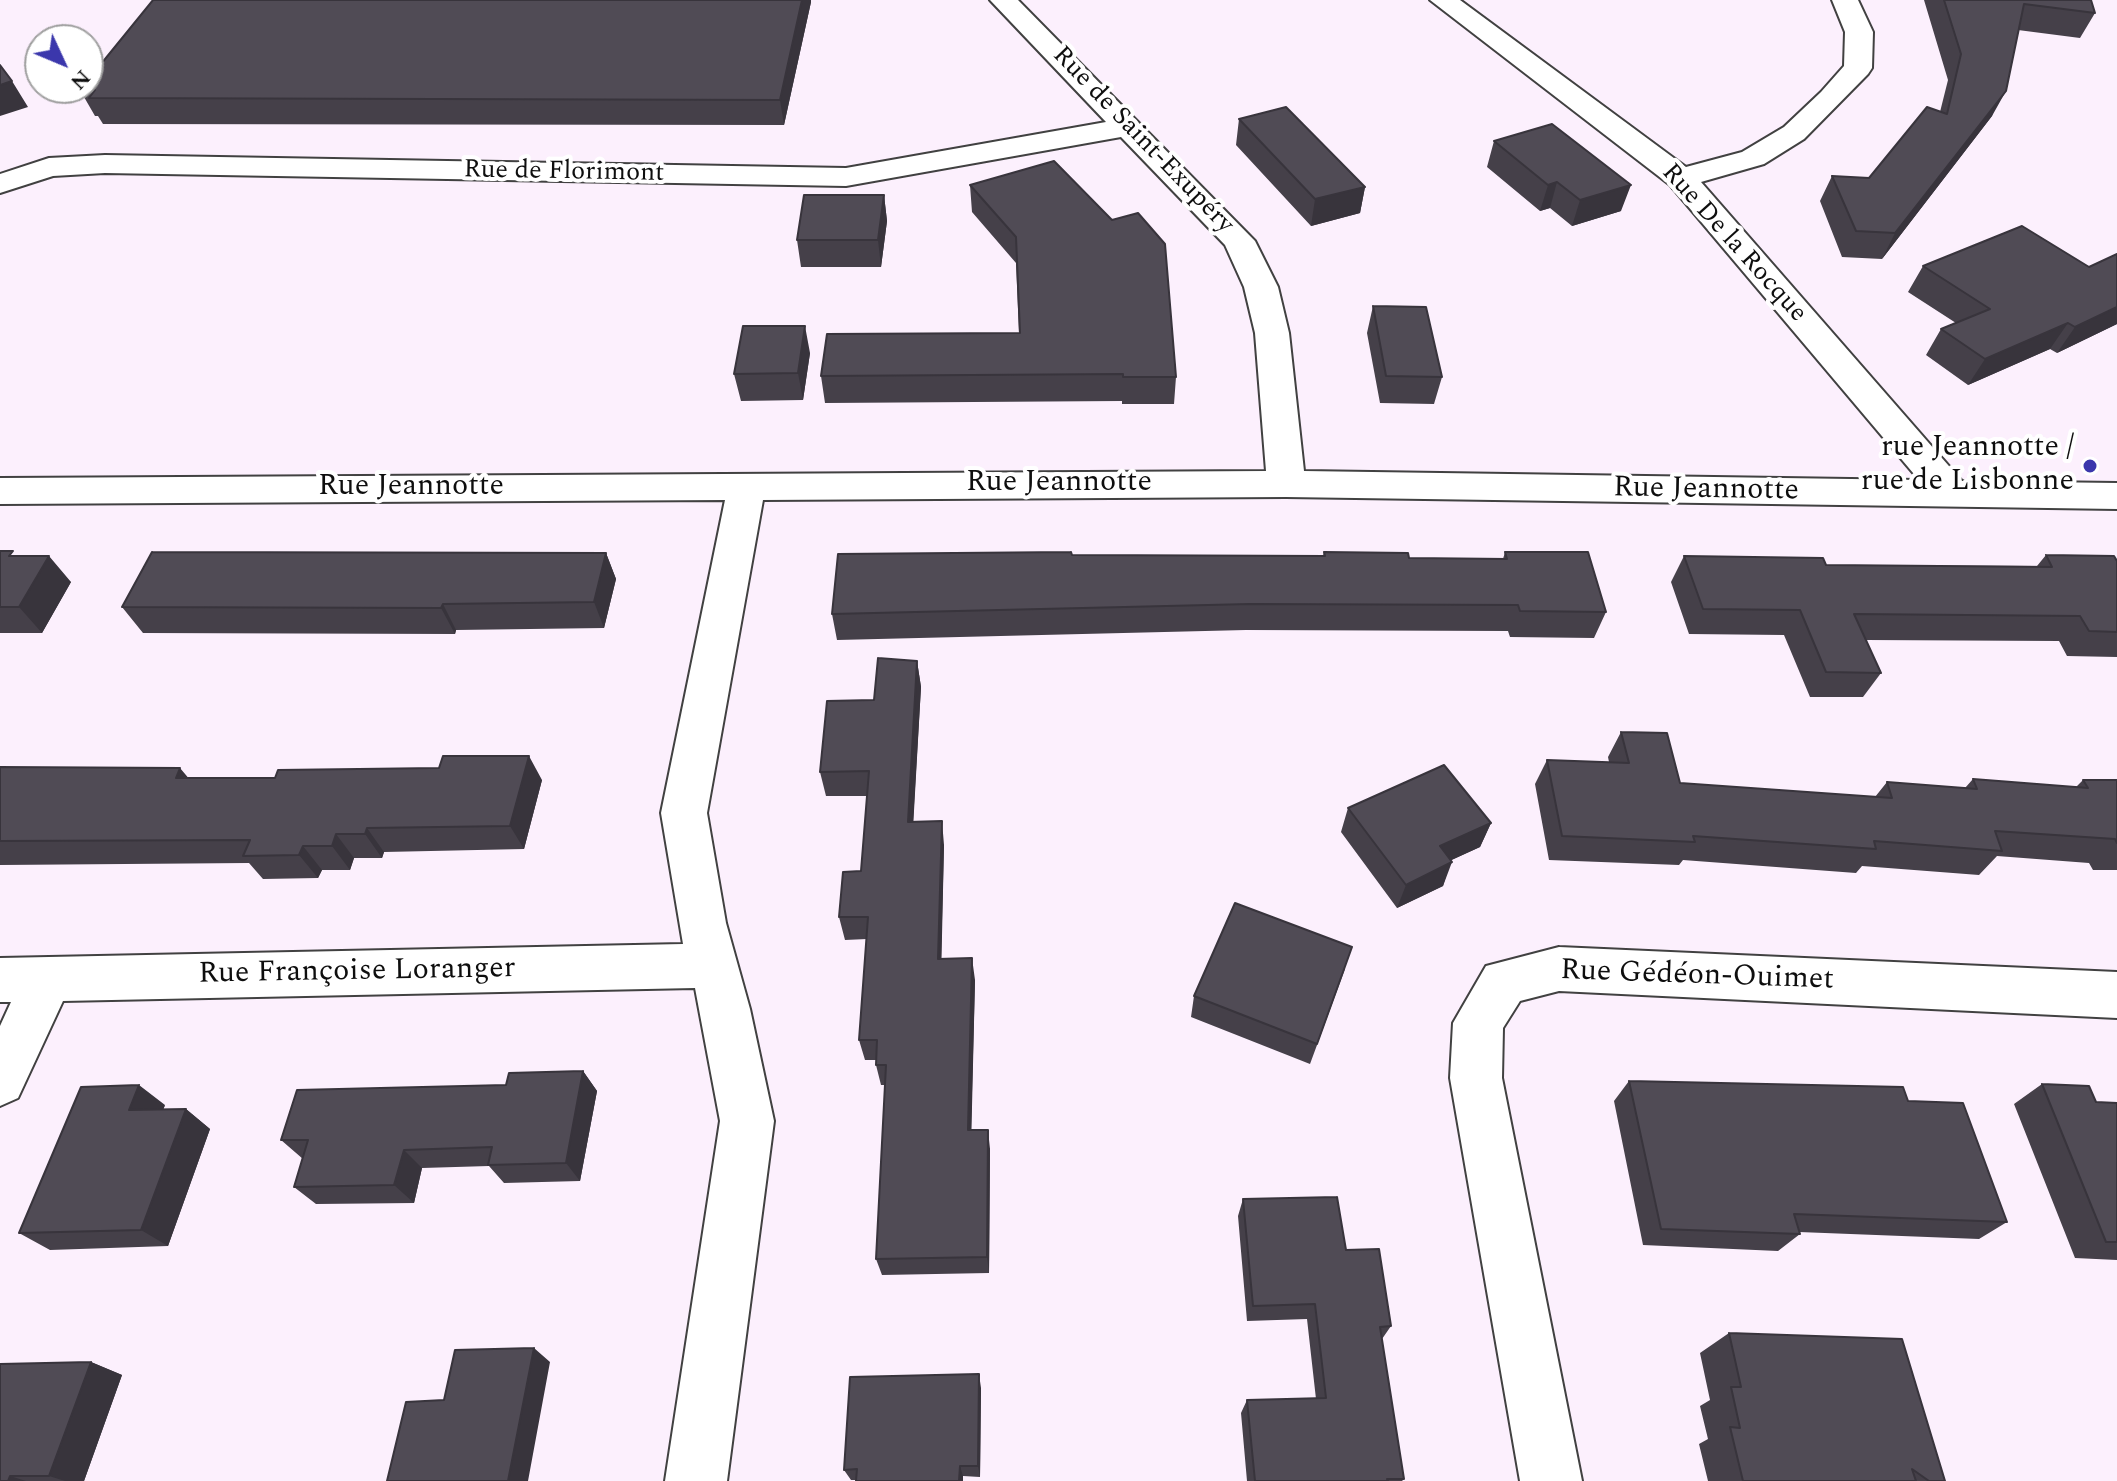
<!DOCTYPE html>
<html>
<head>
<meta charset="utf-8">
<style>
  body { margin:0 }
  #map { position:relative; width:2117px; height:1481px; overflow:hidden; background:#fcf0fd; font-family:Spectral,serif }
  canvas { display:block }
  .north { position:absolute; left:24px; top:24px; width:80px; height:80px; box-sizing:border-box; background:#fff; border:2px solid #9f9f9f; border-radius:50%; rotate:134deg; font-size:22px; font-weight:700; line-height:32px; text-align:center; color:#0e0e0e }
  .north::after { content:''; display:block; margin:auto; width:28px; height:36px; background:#3b37ac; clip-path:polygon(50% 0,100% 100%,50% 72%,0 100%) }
</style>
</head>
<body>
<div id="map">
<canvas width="2117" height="1481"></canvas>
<div class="north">N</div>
</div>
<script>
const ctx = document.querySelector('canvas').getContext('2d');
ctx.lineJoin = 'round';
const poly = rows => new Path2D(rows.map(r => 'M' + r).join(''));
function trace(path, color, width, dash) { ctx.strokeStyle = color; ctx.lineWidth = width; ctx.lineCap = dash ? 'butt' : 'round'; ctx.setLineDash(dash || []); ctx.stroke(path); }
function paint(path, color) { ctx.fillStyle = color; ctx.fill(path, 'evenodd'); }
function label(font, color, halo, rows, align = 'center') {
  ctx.font = font + ' Spectral,serif'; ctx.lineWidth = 8; ctx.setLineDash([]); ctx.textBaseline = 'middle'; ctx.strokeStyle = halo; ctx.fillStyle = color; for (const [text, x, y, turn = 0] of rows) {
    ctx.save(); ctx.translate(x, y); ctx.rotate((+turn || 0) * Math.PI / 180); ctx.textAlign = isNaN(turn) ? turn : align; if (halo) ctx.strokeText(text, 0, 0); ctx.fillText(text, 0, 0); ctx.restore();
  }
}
const minor = poly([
  [990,0,1018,0,1255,241,1278,287,1289,333,1304,471,1919,480,1670,185,1430,0,1460,0,1686,167,1742,152,1784,127,1821,92,1844,66,1845,32,1832,0,1858,0,1873,32,1872,68,1868,74,1804,139,1764,164,1701,182,1962,481,2117,483,2117,509,1286,497,763,500,707,813,726,923,750,1009,774,1121,727,1481,665,1481,720,1121,695,988,63,1001,18,1098,0,1106,0,1026,11,1002,0,1002,0,958,683,944,661,813,725,500,0,504,0,478,1266,471,1255,333,1244,287,1225,245,1121,137,846,186,105,173,53,176,0,193,0,174,49,158,105,155,846,168,1106,122,990,0],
  [1559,947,2117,972,2117,1018,1559,991,1520,1001,1503,1028,1502,1078,1582,1481,1520,1481,1450,1078,1453,1023,1486,966,1559,947]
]);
const wall = poly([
  [153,0,811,0,811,2,784,125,103,124,98,116,95,116,80,90],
  [1924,0,2091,0,2095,13,2080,38,2018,30,1992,116,1882,259,1842,257,1820,201,1832,176,1869,178,1940,112,1948,80],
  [1239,119,1365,187,1360,213,1311,226,1236,145],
  [1494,141,1621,211,1572,226,1550,208,1540,211,1487,167],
  [970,185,1176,377,1174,404,1122,404,1122,401,825,403,821,376,1019,333,1016,263,972,212],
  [884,195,887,221,881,267,801,267,797,240],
  [1923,266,2117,324,2057,353,2050,349,1968,385,1926,355,1941,329,1956,323,1908,292],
  [1373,306,1442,377,1434,404,1380,403,1367,333],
  [810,353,803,400,741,401,734,374],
  [0,551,71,582,42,633,0,633],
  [1324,552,1409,558,1503,559,1505,552,1606,612,1594,638,1510,637,1508,631,1246,630,837,640,832,614,1072,555,1323,556],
  [606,553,616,579,604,628,456,630,455,634,143,633,122,607],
  [2046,555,2117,561,2117,657,2067,656,2059,641,1866,640,1881,673,1863,697,1810,697,1784,635,1689,634,1671,582,1684,556,1826,565,2037,566],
  [917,661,921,687,913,822,944,845,941,959,975,980,971,1130,990,1149,989,1273,882,1275,876,1259,885,1085,881,1085,876,1065,876,1060,865,1060,859,1040,867,939,845,940,839,917,861,871,867,796,826,796,820,772,874,700],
  [1621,732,1680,783,1875,797,1887,782,1965,788,1973,779,2076,787,2083,780,2117,780,2117,870,2093,870,2089,863,1997,856,1979,875,1862,866,1856,873,1683,860,1679,865,1549,860,1535,784,1547,760,1609,762,1608,757],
  [0,767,189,778,542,780,524,849,384,852,382,858,354,858,350,870,322,870,318,878,263,879,249,863,0,865],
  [1348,808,1491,823,1480,847,1451,860,1443,886,1397,908,1341,832],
  [1345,969,1310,1064,1191,1017,1194,996],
  [583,1071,597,1091,580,1181,504,1183,489,1166,422,1168,414,1203,316,1204,294,1187,303,1159,281,1140,506,1085],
  [1629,1081,2007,1222,1979,1239,1799,1232,1800,1234,1778,1251,1643,1245,1614,1101],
  [2042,1084,2096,1102,2117,1103,2117,1260,2075,1258,2014,1104],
  [165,1105,163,1110,186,1109,210,1129,168,1246,50,1250,19,1233],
  [1243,1199,1346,1250,1391,1326,1382,1339,1404,1479,1402,1481,1247,1481,1241,1413,1247,1400,1316,1399,1307,1319,1247,1321,1238,1216],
  [1729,1333,1945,1481,1708,1481,1699,1444,1708,1439,1700,1406,1710,1400,1700,1353],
  [91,1362,122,1375,84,1481,0,1481],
  [981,1388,980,1477,963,1476,963,1481,856,1481,856,1480,851,1480,844,1470]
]);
const shadedWall = poly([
  [802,0,811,0,811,2,784,125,780,100],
  [12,81,28,107,0,116,0,85],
  [2006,91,1992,116,1882,259,1895,233],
  [1557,182,1550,208,1540,211,1548,185],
  [1631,185,1621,211,1572,226,1580,200],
  [1365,187,1360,213,1311,226,1315,199],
  [884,195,887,221,881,267,878,240],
  [2117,307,2117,324,2057,353,2075,327],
  [2068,323,2050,349,1968,385,1985,359],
  [805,326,810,353,803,400,798,373],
  [606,553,616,579,604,628,594,602],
  [49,556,71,582,42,633,19,607],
  [443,604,456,630,455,634,441,608],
  [917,661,921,687,912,846,908,822],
  [529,756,542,780,524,849,510,826],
  [180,768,201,793,176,778],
  [942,821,944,845,941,981,938,959],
  [1491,823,1480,847,1430,870,1440,846],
  [367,828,384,852,382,858,365,834],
  [336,834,354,858,350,870,332,846],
  [303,846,322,870,318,878,299,855],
  [1452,862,1443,886,1397,908,1406,885],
  [972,958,975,980,971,1149,968,1130],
  [583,1071,597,1091,580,1181,566,1163],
  [139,1085,165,1105,155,1130,129,1110],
  [186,1109,210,1129,168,1246,141,1230],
  [988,1130,990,1149,989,1273,987,1257],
  [404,1150,422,1168,414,1203,394,1185],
  [534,1348,550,1362,528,1481,508,1481],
  [91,1362,122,1375,84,1481,65,1481,49,1476],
  [979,1374,981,1388,980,1477,978,1466],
  [960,1466,963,1476,963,1481,959,1481],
  [10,1476,26,1481,8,1481]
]);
const building = poly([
  [153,0,802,0,780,100,89,98,95,90,80,90,82,88,88,88,88,80,153,0],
  [1944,0,2091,0,2095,13,2024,4,2006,91,1895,233,1856,231,1832,176,1869,178,1927,107,1947,114,1961,54,1944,0],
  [0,65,12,81,0,85,0,65],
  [1286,107,1365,187,1315,199,1239,119,1286,107],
  [1552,124,1631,185,1580,200,1557,182,1548,185,1494,141,1552,124],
  [1054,161,1112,220,1138,213,1165,244,1176,377,1123,377,1123,374,821,376,827,334,1020,333,1016,237,970,185,1054,161],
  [804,195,884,195,878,240,797,240,804,195],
  [2022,226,2089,267,2117,254,2117,307,2075,327,2068,323,1985,359,1941,329,1990,309,1923,266,2022,226],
  [1373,306,1426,307,1442,377,1386,376,1373,306],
  [743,326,805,326,798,373,734,374,743,326],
  [0,551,13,551,9,556,49,556,19,607,0,607,0,551],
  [152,552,606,553,594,602,443,604,441,608,122,607,152,552],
  [1071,552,1072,555,1325,556,1324,552,1408,553,1409,558,1507,559,1505,552,1588,552,1606,612,1520,611,1518,605,1250,604,832,614,838,554,1071,552],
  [2046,555,2114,556,2117,561,2117,632,2089,631,2080,616,1854,614,1881,673,1826,672,1800,610,1703,609,1684,556,1823,558,1826,565,2052,567,2046,555],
  [878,658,917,661,908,822,942,821,938,959,972,958,968,1130,988,1130,987,1257,876,1259,886,1065,876,1065,877,1040,859,1040,868,917,839,917,843,872,861,871,869,771,820,772,827,701,874,700,878,658],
  [1621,732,1667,733,1680,783,1892,798,1887,782,1977,789,1973,779,2088,788,2083,780,2117,780,2117,843,2115,839,1995,831,2002,851,1874,841,1876,849,1693,836,1695,842,1562,836,1547,760,1629,763,1621,732],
  [443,756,529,756,510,826,367,828,365,834,336,834,332,846,303,846,299,855,243,856,250,840,0,841,0,767,180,768,176,778,275,778,278,770,439,768,443,756],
  [1444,765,1491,823,1440,846,1452,862,1406,885,1348,808,1444,765],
  [1235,903,1352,947,1317,1044,1194,996,1235,903],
  [583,1071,566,1163,488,1165,492,1147,404,1150,394,1185,294,1187,308,1140,281,1140,297,1090,506,1085,509,1073,583,1071],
  [1629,1081,1903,1087,1908,1101,1963,1103,2007,1222,1794,1214,1800,1234,1661,1229,1629,1081],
  [2042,1084,2089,1086,2096,1102,2117,1103,2117,1242,2106,1242,2042,1084],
  [139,1085,129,1110,186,1109,141,1230,19,1233,81,1087,139,1085],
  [1337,1197,1346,1250,1379,1249,1391,1326,1380,1327,1404,1479,1387,1479,1388,1481,1255,1481,1247,1400,1326,1398,1315,1304,1253,1306,1243,1199,1337,1197],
  [1729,1333,1902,1339,1945,1481,1929,1481,1912,1469,1916,1481,1743,1481,1730,1427,1740,1428,1731,1387,1741,1387,1729,1333],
  [534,1348,508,1481,387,1481,406,1402,444,1400,455,1350,534,1348],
  [91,1362,49,1476,10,1476,8,1481,0,1481,0,1364,91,1362],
  [979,1374,978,1466,960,1466,959,1481,856,1481,857,1469,844,1470,850,1377,979,1374]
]);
const markers = [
  [2090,466,8,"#3b37ac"]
];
const farStreetnames = [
  ["Rue de Saint-Exupéry",1142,141,46],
  ["Rue de Florimont",564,173,1],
  ["Rue De la Rocque",1733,244,48]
];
const poiNames = [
  ["rue Jeannotte /",2074,449],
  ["rue de Lisbonne",2074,483]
];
const streetNames = [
  ["Rue Jeannotte",1059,484],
  ["Rue Jeannotte",411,488],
  ["Rue Jeannotte",1706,491,1],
  ["Rue Françoise Loranger",357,973,-1],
  ["Rue Gédéon-Ouimet",1697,977,2]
];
trace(minor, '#414141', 4);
paint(minor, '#fff');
paint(wall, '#454049');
paint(shadedWall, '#38343c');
paint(building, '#504b55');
trace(building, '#38343c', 2);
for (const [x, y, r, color] of markers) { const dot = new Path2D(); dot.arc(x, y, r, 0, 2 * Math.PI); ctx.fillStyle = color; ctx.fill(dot); trace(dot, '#fff', 3); }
label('26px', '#0e0e0e', '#fff', farStreetnames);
label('30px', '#0e0e0e', '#fff', poiNames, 'right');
label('30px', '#0e0e0e', '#fff', streetNames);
</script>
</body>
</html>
